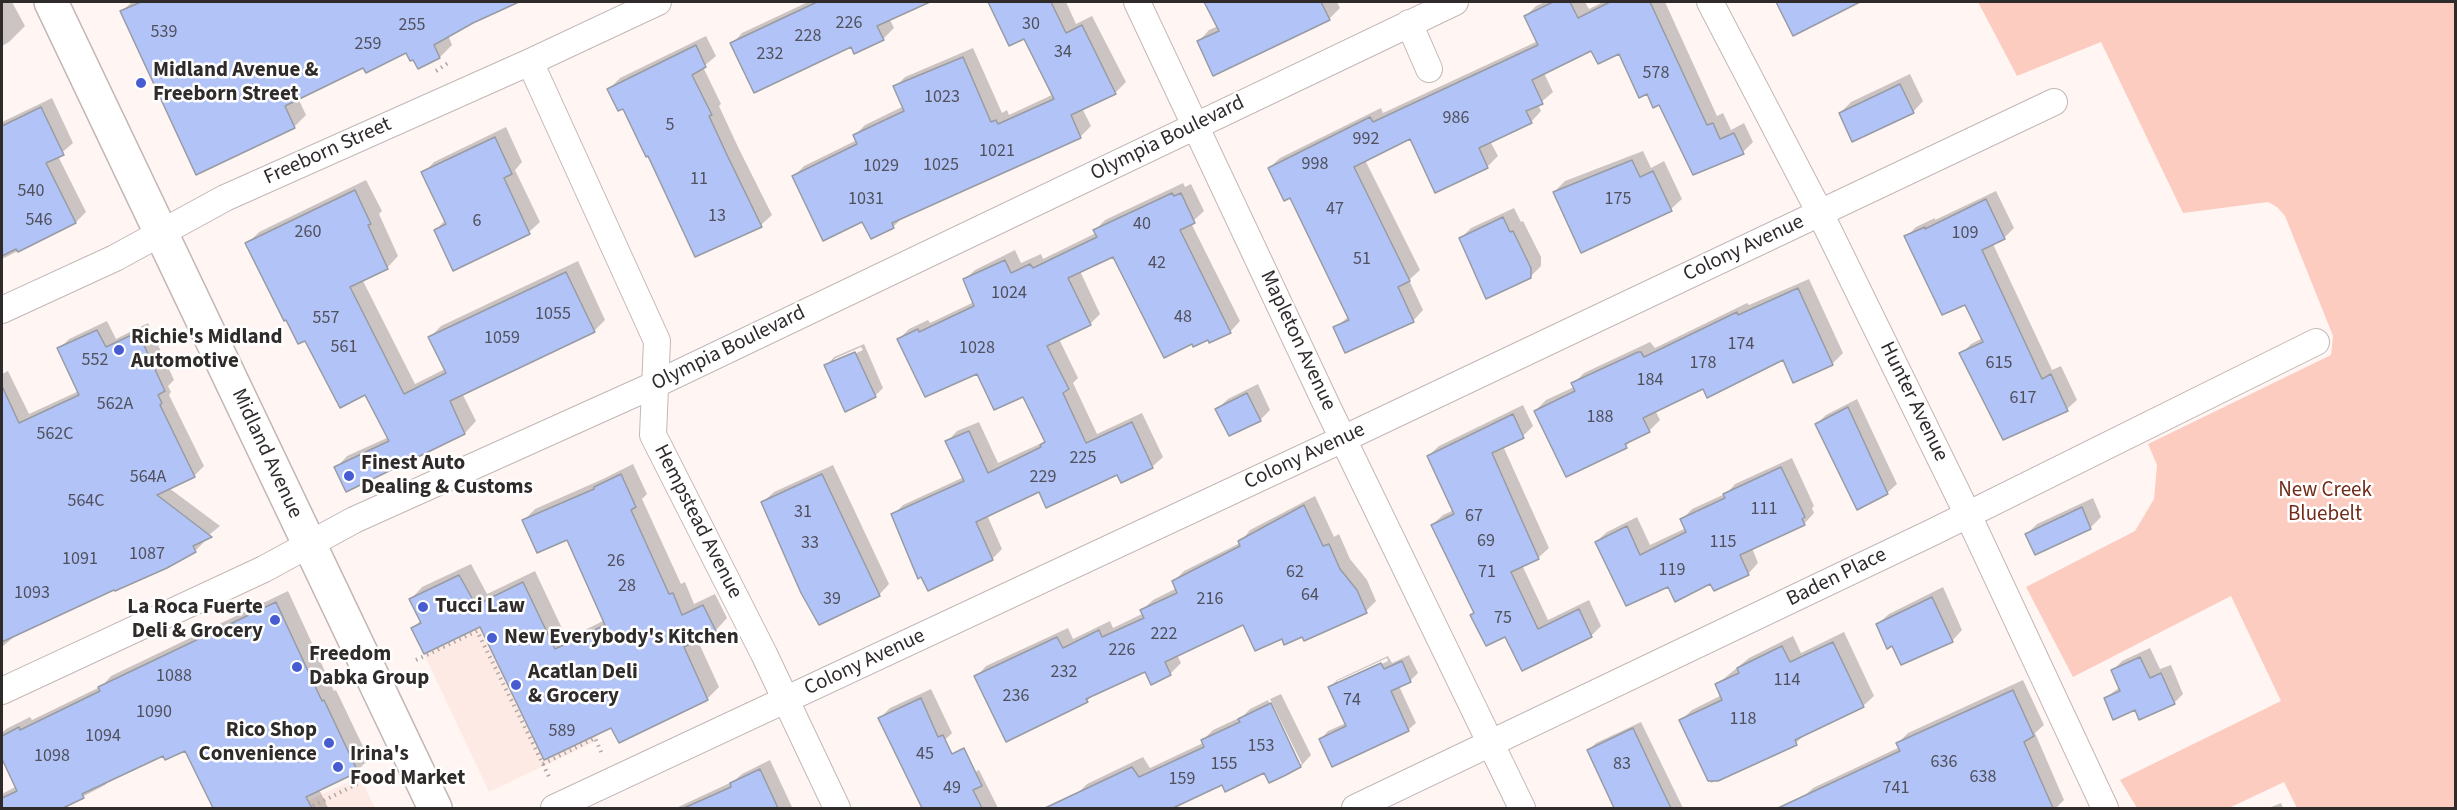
<!DOCTYPE html>
<html>
<head>
<meta charset="utf-8">
<style>
  body { margin:0 }
  #map { position:relative; width:2457px; height:810px; overflow:hidden; background:#fff6f4; font-family:"Source Sans 3",sans-serif }
  canvas { display:block }
  .frame { position:absolute; inset:0; border:3px solid #2f2b2a; pointer-events:none }
</style>
</head>
<body>
<div id="map">
<canvas width="2457" height="810"></canvas>
<div class="frame"></div>
</div>
<script>
const ctx = document.querySelector('canvas').getContext('2d');
ctx.lineJoin = 'round';
function paint(path, color) { ctx.fillStyle = color; ctx.fill(path, 'evenodd'); }
const poly = rows => new Path2D(rows.map(r => 'M' + r).join(''));
function trace(path, color, width, dash) { ctx.strokeStyle = color; ctx.lineWidth = width; ctx.lineCap = dash ? 'butt' : 'round'; ctx.setLineDash(dash || []); ctx.stroke(path); }
function label(font, color, halo, rows, align = 'center') {
  ctx.font = font + ' "Source Sans 3",sans-serif'; ctx.lineWidth = 5; ctx.setLineDash([]); ctx.textBaseline = 'middle'; ctx.strokeStyle = halo; ctx.fillStyle = color; for (const [text, x, y, turn = 0] of rows) {
    ctx.save(); ctx.translate(x, y); ctx.rotate((+turn || 0) * Math.PI / 180); ctx.textAlign = isNaN(turn) ? turn : align; if (halo) ctx.strokeText(text, 0, 0); ctx.fillText(text, 0, 0); ctx.restore();
  }
}
const built = poly([
  [533,602,598,740,489,792,424,654],
  [360,777,375,808,292,808]
]);
const green = poly([
  [1978,2,2455,2,2455,808,2297,808,2284,782,2229,808,2137,808,2120,780,2281,701,2231,596,2073,677,2026,587,2135,531,2154,499,2157,465,2148,444,2331,355,2333,336,2285,216,2277,207,2268,202,2183,213,2101,42,2017,76]
]);
const shadow = poly([
  [2,2,12,2,25,26,9,42,2,46],
  [132,2,281,2,291,23,330,5,329,2,515,2,448,35,452,45,440,57,418,67,407,51,364,66,298,98,306,115,294,127,122,11],
  [808,2,916,2,907,10,889,18,894,28,883,39,851,45,732,44,742,33],
  [989,2,1066,2,1076,24,1092,16,1126,82,1116,92,1082,108,1091,126,1081,136,904,216,893,227,863,220,794,176,804,166,857,140,855,135,865,125,904,106,895,87,905,77,973,48,1002,113,1007,110,1009,115,1054,94,1024,37,1009,44],
  [1206,2,1337,2,1340,8,1329,19,1199,41,1209,30,1218,26],
  [1545,2,1585,2,1589,9,1603,2,1665,2,1717,116,1723,113,1731,130,1744,123,1753,142,1743,152,1693,173,1660,103,1648,92,1620,52,1592,49,1544,73,1553,92,1538,105,1541,111,1531,122,1490,141,1498,156,1487,167,1411,137,1365,160,1420,270,1409,280,1423,310,1413,321,1335,328,1349,316,1291,196,1269,168,1280,158,1381,108,1383,113,1538,41,1526,16,1536,6],
  [1776,2,1856,2,1794,34],
  [706,36,716,56,703,67,721,104,719,106,738,147,772,215,761,225,696,255,623,107,609,89,620,78],
  [1910,74,1923,101,1913,112,1840,113,1851,102],
  [52,98,73,143,58,156,86,212,76,222,2,259,2,122],
  [506,127,522,162,515,170,540,222,529,232,436,230,446,219,423,173,434,162],
  [1643,151,1651,168,1664,161,1682,199,1671,209,1582,251,1554,192,1565,181],
  [366,180,382,211,379,214,398,256,387,268,362,279,415,384,445,369,430,337,441,326,578,261,605,320,594,331,462,393,476,421,465,433,347,490,336,468,347,456,389,437,366,393,306,339,247,244,259,232],
  [1183,183,1185,187,1191,184,1204,211,1191,223,1240,321,1230,332,1114,255,1080,271,1100,314,1090,324,1059,339,1078,378,1073,383,1097,434,1142,413,1163,457,1152,467,1122,481,1118,473,1039,490,987,515,1002,549,992,559,893,515,903,505,964,477,947,442,957,431,979,422,998,463,1046,441,1023,395,977,372,899,339,909,329,928,320,930,323,974,302,964,280,975,270,1015,250,1021,263,1041,254,1043,259,1096,233,1095,230,1105,220],
  [1996,191,2014,228,2004,238,1993,244,2052,370,2061,366,2077,400,2067,409,1961,354,1971,344,1983,338,1966,303,1906,237,1916,227,1935,218,1935,220],
  [1514,208,1521,222,1523,221,1541,257,1541,266,1530,277,1461,238,1471,228],
  [1809,279,1843,353,1832,364,1784,358,1704,387,1655,410,1660,420,1649,431,1635,437,1626,446,1535,411,1546,400,1574,387,1573,384,1584,373,1650,342,1655,348,1747,303,1749,305],
  [107,321,116,339,148,323,174,380,168,386,171,392,169,395,204,466,194,476,169,488,220,526,204,539,205,541,195,551,166,566,15,636,2,647,2,374,8,371,29,414,79,391,59,349,69,339],
  [864,344,883,388,875,396,826,366,834,357],
  [861,347,863,350,834,363,834,359],
  [1258,384,1270,410,1260,420,1217,409,1228,399],
  [1857,399,1897,484,1887,493,1817,424,1826,415],
  [1523,405,1533,426,1523,436,1503,446,1549,548,1538,558,1522,565,1548,620,1589,600,1601,626,1591,636,1506,635,1476,612,1432,525,1443,515,1454,510,1428,456,1439,446],
  [1792,458,1814,506,1812,508,1814,513,1804,524,1752,548,1758,563,1748,574,1711,582,1669,585,1596,542,1607,532,1637,517,1650,545,1686,528,1682,519,1692,509,1727,493,1735,484],
  [633,464,647,494,642,499,681,584,685,582,694,604,715,594,727,618,716,630,697,639,719,687,707,699,612,726,481,625,413,628,421,620,411,599,422,587,471,564,487,594,535,571,567,639,605,620,568,538,523,521,535,509,603,479],
  [833,465,889,584,879,595,763,502,774,492],
  [1315,496,1334,537,1339,534,1350,559,1367,580,1376,601,1366,611,1303,635,1243,623,1177,655,1181,663,1170,674,1146,670,1094,694,1087,701,976,677,986,666,1068,628,1073,639,1110,621,1113,628,1144,613,1142,610,1153,600,1177,588,1174,581,1184,571,1240,543,1250,530],
  [2093,498,2101,517,2090,528,2027,534,2037,524],
  [1943,587,1962,630,1952,641,1893,644,1878,624,1889,614],
  [288,591,334,691,336,690,369,759,357,771,319,789,328,808,217,808,186,749,164,754,112,779,105,785,61,808,2,808,2,794,17,786,2,755,2,733,6,729,30,717,32,720,102,686,111,676],
  [1844,632,1874,696,1863,706,1806,733,1796,743,1711,783,1681,720,1692,710,1722,695,1716,685,1749,658,1793,636,1801,653],
  [2150,648,2160,669,2171,665,2183,694,2174,703,2136,708,2105,698,2120,687,2113,670,2122,661],
  [1409,655,1418,673,1410,681,1399,686,1416,723,1408,730,1321,739,1328,731,1346,723,1330,687,1337,680,1388,656,1392,663],
  [1387,658,1388,661,1337,685,1337,681],
  [2023,680,2044,725,2035,733,2064,800,2056,808,1807,808,1802,798,1813,788,1900,747,1898,743,1908,733],
  [931,689,952,733,941,744,880,718,890,708],
  [1281,694,1311,755,1301,766,1270,781,1265,771,1222,783,1170,808,1045,808,1079,792,1087,784,1143,757,1150,768,1203,743,1202,741,1213,730,1243,716,1250,709,1268,700,1298,764,1302,764,1270,699],
  [1641,722,1683,808,1616,808,1588,751,1596,743],
  [770,760,792,807,790,808,676,808,734,781,742,774],
  [979,770,998,808,923,808,921,803,931,793],
  [2281,803,2283,808,2269,808]
]);
const building = poly([
  [141,2,519,2,473,23,434,45,440,58,418,69,413,60,410,61,406,53,366,73,363,68,285,106,295,128,196,175,120,11,141,2],
  [817,2,930,2,877,26,884,40,854,54,851,47,754,93,730,43,817,2],
  [988,2,1051,2,1066,33,1082,25,1116,94,1071,115,1081,138,892,223,894,228,871,239,862,222,823,241,792,176,857,144,853,135,904,111,893,86,963,57,991,122,996,120,998,124,1054,99,1024,39,1009,46,988,2],
  [1204,2,1321,2,1330,20,1213,76,1197,41,1219,31,1204,2],
  [1553,2,1570,2,1578,18,1610,2,1650,2,1707,125,1713,123,1720,139,1734,133,1744,154,1693,175,1659,105,1653,108,1647,94,1639,98,1619,54,1598,64,1591,51,1532,80,1543,104,1526,111,1532,123,1479,148,1488,168,1435,193,1410,139,1354,167,1410,281,1398,287,1414,322,1345,353,1333,327,1349,320,1290,198,1284,201,1268,168,1370,117,1373,122,1538,45,1524,16,1553,2],
  [1776,2,1860,2,1793,36,1776,2],
  [696,45,706,67,692,75,712,115,709,116,728,157,762,227,695,257,648,156,646,157,623,109,618,111,607,89,696,45],
  [1900,84,1914,113,1852,142,1839,113,1900,84],
  [41,107,64,155,46,163,76,223,18,252,16,249,2,256,2,126,41,107],
  [495,137,512,174,504,178,530,234,453,271,434,230,446,224,421,172,495,137],
  [1632,160,1640,177,1653,171,1672,211,1581,253,1553,192,1632,160],
  [355,190,371,224,368,225,388,269,350,287,404,394,446,373,428,337,566,272,595,332,450,401,465,434,346,492,334,467,389,441,365,395,340,408,305,341,298,344,286,320,284,321,245,243,355,190],
  [1172,193,1174,196,1181,193,1195,223,1180,230,1231,333,1209,343,1208,340,1193,347,1192,344,1164,358,1113,257,1068,278,1091,325,1047,346,1069,389,1063,393,1086,443,1132,422,1153,468,1121,483,1117,475,1046,508,1039,492,976,522,993,560,928,591,921,577,918,579,891,514,964,481,945,441,969,431,988,473,1041,447,1040,445,1045,442,1023,397,994,410,977,374,925,397,897,339,918,329,919,332,974,306,963,279,1005,260,1011,273,1030,264,1033,268,1097,237,1093,230,1172,193],
  [1986,199,2005,239,1982,250,2042,379,2051,374,2068,411,2003,440,1959,353,1983,342,1965,305,1942,315,1904,236,1925,227,1925,229,1986,199],
  [1503,217,1510,232,1513,231,1531,268,1531,278,1486,299,1459,238,1503,217],
  [1798,288,1833,365,1793,383,1783,360,1707,398,1703,389,1643,418,1650,432,1625,444,1627,448,1566,477,1534,411,1575,391,1571,383,1638,352,1641,352,1644,357,1737,312,1738,315,1798,288],
  [97,330,106,347,138,332,165,391,158,395,162,403,160,405,195,477,157,495,212,537,193,546,196,552,167,568,115,591,114,590,2,642,2,386,19,423,79,395,57,348,97,330],
  [855,352,876,397,845,412,824,365,855,352],
  [1247,393,1261,421,1229,436,1215,409,1247,393],
  [1848,407,1888,494,1857,510,1815,424,1848,407],
  [1513,414,1524,438,1492,453,1539,559,1511,572,1538,629,1579,609,1592,637,1522,671,1505,637,1486,646,1470,615,1474,613,1431,525,1454,514,1427,456,1513,414],
  [1781,467,1805,517,1802,519,1805,525,1740,555,1749,575,1714,591,1710,584,1675,602,1668,587,1626,606,1595,542,1627,526,1640,555,1686,532,1680,519,1725,498,1723,494,1781,467],
  [621,474,636,507,631,510,669,594,673,593,682,615,703,605,716,631,684,647,708,700,619,743,611,728,544,760,480,627,424,654,411,628,421,623,409,599,459,575,476,605,523,582,555,649,605,625,567,540,537,553,522,520,594,489,594,487,621,474],
  [822,474,880,596,819,625,801,593,761,502,822,474],
  [1304,505,1323,546,1329,544,1340,569,1357,590,1367,613,1304,641,1302,637,1284,645,1282,639,1255,651,1243,625,1165,662,1171,675,1151,685,1145,672,1086,699,1088,702,1006,742,974,676,1057,637,1063,648,1099,630,1102,637,1144,618,1140,610,1177,593,1172,581,1240,546,1238,541,1304,505],
  [2082,507,2091,529,2035,555,2025,534,2082,507],
  [1932,597,1953,642,1901,665,1892,646,1887,649,1876,624,1932,597],
  [276,602,322,701,324,700,358,772,306,797,312,808,213,808,185,751,165,760,163,756,82,794,84,798,63,808,2,808,2,798,17,791,2,759,2,736,19,727,20,730,100,691,98,687,276,602],
  [1833,642,1864,707,1795,740,1797,745,1718,781,1708,781,1679,720,1722,700,1715,684,1739,673,1737,668,1782,646,1790,662,1833,642],
  [2140,657,2150,678,2161,673,2175,704,2139,720,2135,710,2113,720,2104,698,2120,691,2111,670,2140,657],
  [1402,661,1411,682,1391,691,1409,731,1332,767,1319,739,1346,726,1328,687,1381,663,1384,669,1402,661],
  [2013,690,2034,736,2024,742,2053,808,1778,808,1900,751,1896,743,2013,690],
  [921,698,938,737,943,735,952,754,964,748,982,786,973,790,982,808,922,808,878,718,921,698],
  [1271,703,1301,767,1284,776,1269,783,1264,773,1225,792,1222,785,1173,808,1045,808,1132,767,1139,777,1204,747,1201,740,1240,722,1238,719,1271,703],
  [1633,728,1657,779,1671,808,1614,808,1587,750,1633,728],
  [760,769,778,808,684,808,731,787,730,783,760,769]
]);
const path = poly([
  [436,71,448,63],
  [416,660,477,631,543,764,595,738,602,754],
  [543,764,549,777],
  [313,806,369,778]
]);
const minor = poly([
  [1137,2,1328,408,1522,808],
  [1710,2,1820,213,1968,515,2105,808],
  [1409,23,1429,69],
  [530,62,657,341,653,435,764,654,837,808],
  [2,310,115,258,225,198,530,62,658,2],
  [2,691,264,569,354,520,654,385,1455,2],
  [554,808,1343,439,2054,102],
  [1355,808,1933,532,2316,342]
]);
const secondary = poly([
  [51,2,435,808]
]);
const markers = [
  [141,83,6,"#465cd0"],
  [119,350,6,"#465cd0"],
  [349,476,6,"#465cd0"],
  [423,607,6,"#465cd0"],
  [275,620,6,"#465cd0"],
  [492,638,6,"#465cd0"],
  [297,667,6,"#465cd0"],
  [516,685,6,"#465cd0"],
  [329,743,6,"#465cd0"],
  [338,767,6,"#465cd0"]
];
const numberNames = [
  ["226",849,24],
  ["30",1031,25],
  ["255",412,26],
  ["539",164,33],
  ["228",808,37],
  ["259",368,45],
  ["34",1063,53],
  ["232",770,55],
  ["578",1656,74],
  ["1023",942,98],
  ["986",1456,119],
  ["5",670,126],
  ["992",1366,140],
  ["1021",997,152],
  ["998",1315,165],
  ["1025",941,166],
  ["1029",881,167],
  ["11",699,180],
  ["540",31,192],
  ["1031",866,200],
  ["175",1618,200],
  ["47",1335,210],
  ["13",717,217],
  ["546",39,221],
  ["6",477,222],
  ["40",1142,225],
  ["260",308,233],
  ["109",1965,234],
  ["51",1362,260],
  ["42",1157,264],
  ["1024",1009,294],
  ["1055",553,315],
  ["48",1183,318],
  ["557",326,319],
  ["1059",502,339],
  ["174",1741,345],
  ["561",344,348],
  ["1028",977,349],
  ["552",95,361],
  ["178",1703,364],
  ["615",1999,364],
  ["184",1650,381],
  ["617",2023,399],
  ["562A",115,405],
  ["188",1600,418],
  ["562C",55,435],
  ["225",1083,459],
  ["564A",148,478],
  ["229",1043,478],
  ["564C",86,502],
  ["111",1764,510],
  ["31",803,513],
  ["67",1474,517],
  ["69",1486,542],
  ["115",1723,543],
  ["33",810,544],
  ["1087",147,555],
  ["1091",80,560],
  ["26",616,562],
  ["119",1672,571],
  ["62",1295,573],
  ["71",1487,573],
  ["28",627,587],
  ["1093",32,594],
  ["64",1310,596],
  ["39",832,600],
  ["216",1210,600],
  ["75",1503,619],
  ["222",1164,635],
  ["226",1122,651],
  ["232",1064,673],
  ["1088",174,677],
  ["114",1787,681],
  ["236",1016,697],
  ["74",1352,701],
  ["1090",154,713],
  ["118",1743,720],
  ["589",562,732],
  ["1094",103,737],
  ["153",1261,747],
  ["45",925,755],
  ["1098",52,757],
  ["636",1944,763],
  ["155",1224,765],
  ["83",1622,765],
  ["638",1983,778],
  ["159",1182,780],
  ["49",952,789],
  ["741",1896,789]
];
const poiNames = [
  ["Midland Avenue &",153,71],
  ["Freeborn Street",153,95],
  ["Richie's Midland",131,338],
  ["Automotive",131,362],
  ["Finest Auto",361,464],
  ["Dealing & Customs",361,488],
  ["Tucci Law",435,607],
  ["La Roca Fuerte",263,608,"right"],
  ["Deli & Grocery",263,632,"right"],
  ["New Everybody's Kitchen",504,638],
  ["Freedom",309,655],
  ["Dabka Group",309,679],
  ["Acatlan Deli",528,673],
  ["& Grocery",528,697],
  ["Rico Shop",317,731,"right"],
  ["Convenience",317,755,"right"],
  ["Irina's",350,755],
  ["Food Market",350,779]
];
const streetNames = [
  ["Olympia Boulevard",1168,139,-26],
  ["Freeborn Street",328,152,-24],
  ["Colony Avenue",1744,249,-25],
  ["Mapleton Avenue",1297,341,65],
  ["Olympia Boulevard",729,349,-26],
  ["Hunter Avenue",1913,402,64],
  ["Midland Avenue",266,454,65],
  ["Colony Avenue",1305,457,-25],
  ["Hempstead Avenue",697,522,63],
  ["Baden Place",1837,578,-26],
  ["Colony Avenue",865,663,-25]
];
const parkNames = [
  ["New Creek",2325,491],
  ["Bluebelt",2325,515]
];
paint(built, '#fdeae4');
paint(green, '#fcccc0');
paint(shadow, '#0003');
paint(building, '#b2c3f7');
trace(building, '#989ba3', 1.5);
trace(minor, '#c2b7b5', 28);
trace(secondary, '#c2b7b5', 36);
trace(path, '#aea7a6', 4, [1.5, 4.5]);
trace(minor, '#fff', 26);
trace(secondary, '#fff', 33);
for (const [x, y, r, color] of markers) { const dot = new Path2D(); dot.arc(x, y, r, 0, 2 * Math.PI); ctx.fillStyle = color; ctx.fill(dot); trace(dot, '#fff', 2); }
label('18px', '#50515d', null, numberNames);
label('bold 21px', '#2f2b2a', '#fff', poiNames, 'left');
label('21px', '#2f2b2a', '#fff', streetNames);
label('21px', '#742c1a', '#fff', parkNames);
</script>
</body>
</html>
